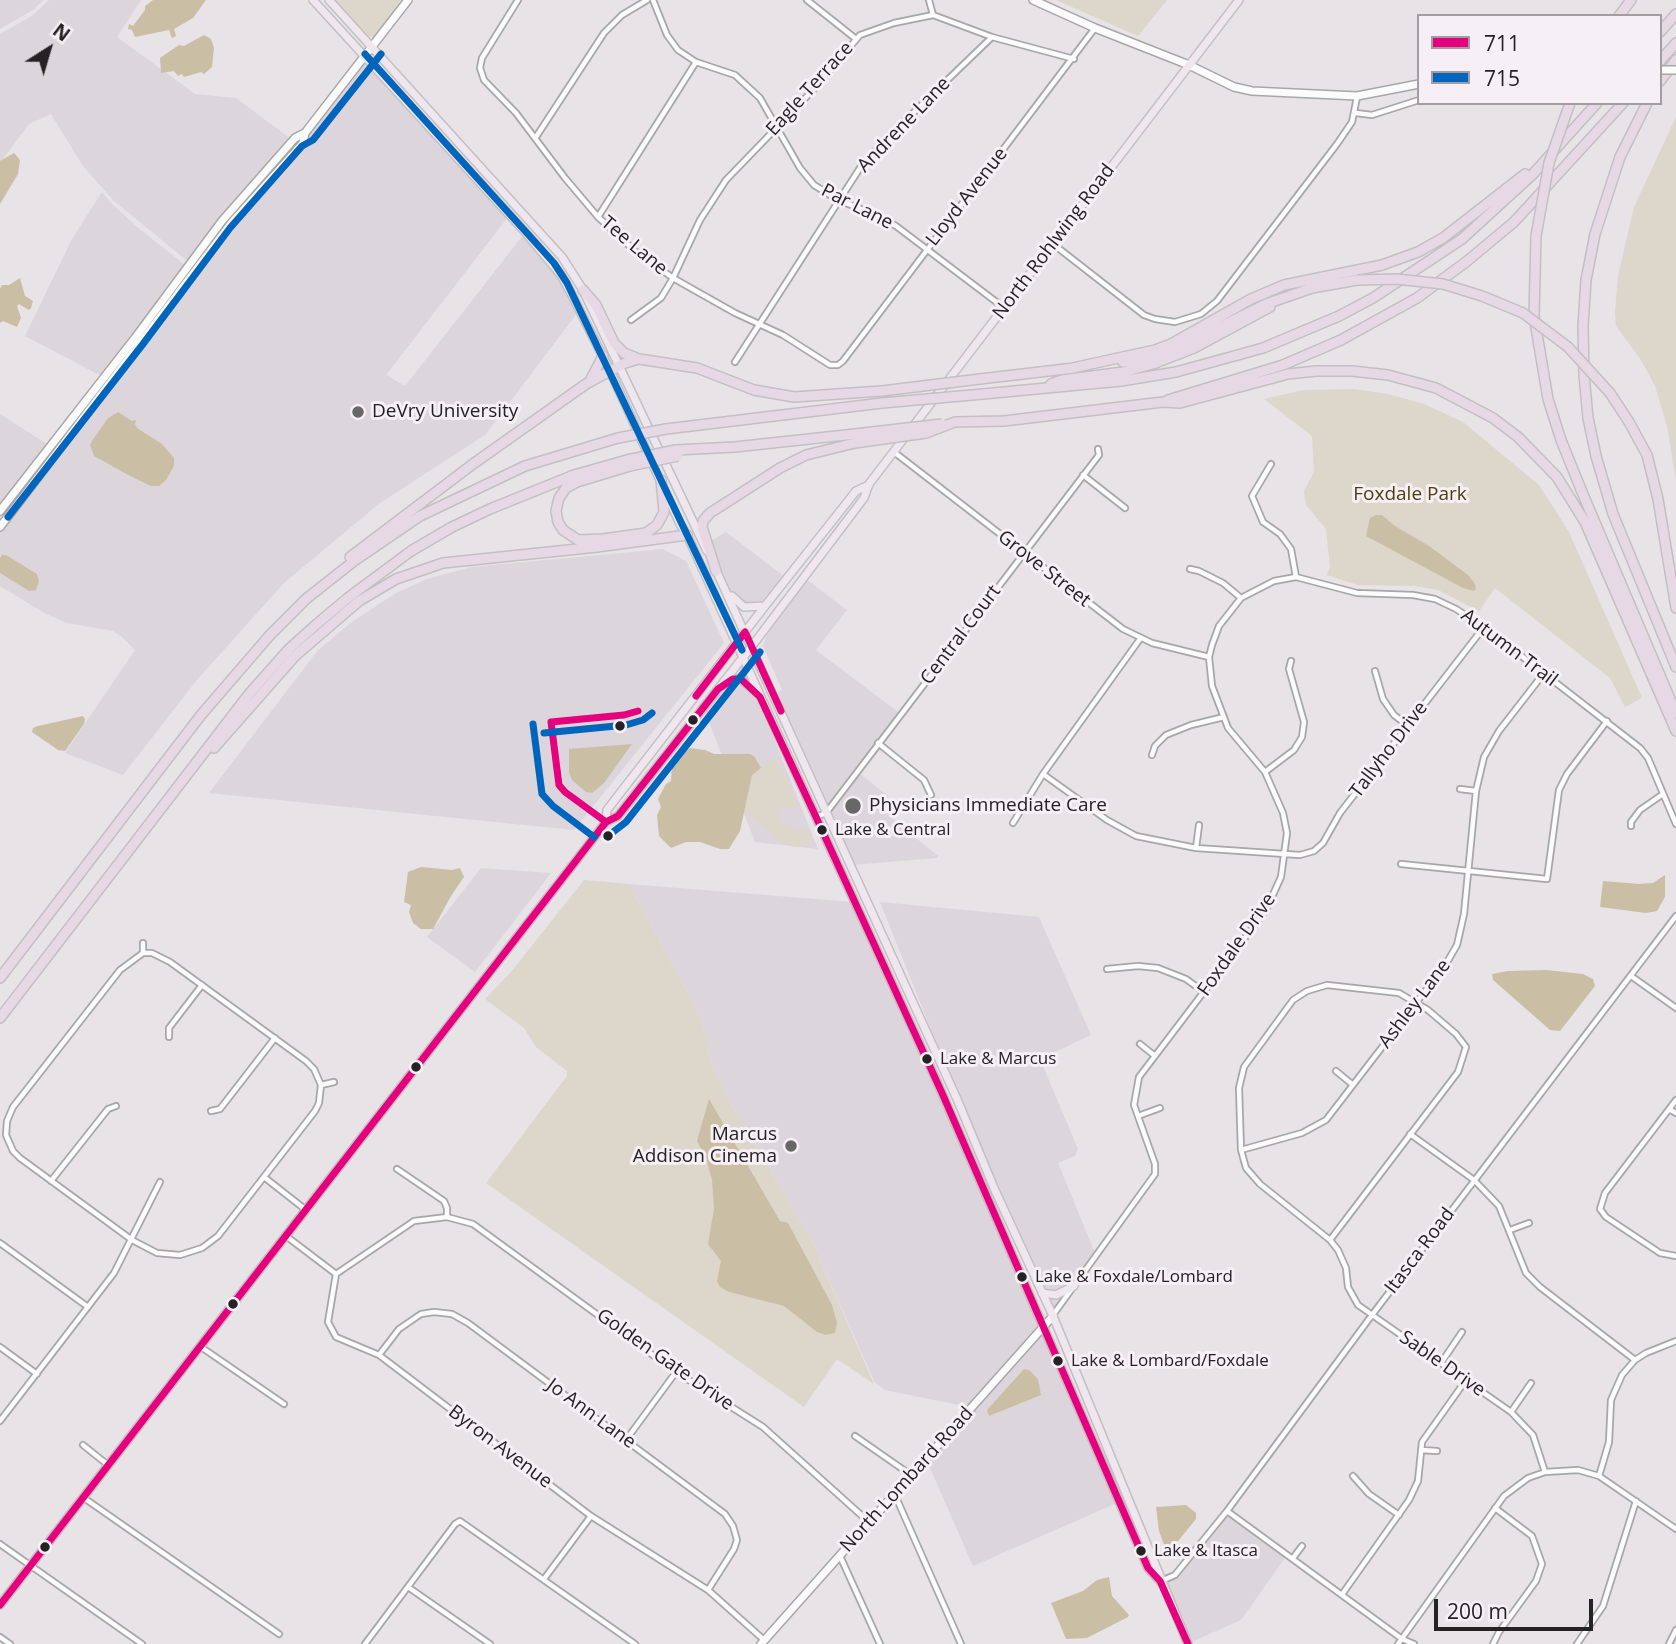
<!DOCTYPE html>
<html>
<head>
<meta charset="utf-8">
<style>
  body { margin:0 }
  #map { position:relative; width:1676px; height:1644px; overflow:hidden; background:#e7e3e6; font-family:"Open Sans",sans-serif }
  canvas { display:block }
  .legend { position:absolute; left:1417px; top:14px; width:245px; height:91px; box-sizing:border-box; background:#f6eff5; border:2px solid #a29da1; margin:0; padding:9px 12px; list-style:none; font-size:21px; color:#252224 }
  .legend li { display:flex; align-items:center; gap:14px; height:35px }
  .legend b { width:35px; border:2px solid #a29da1 }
  .north { position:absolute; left:14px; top:14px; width:70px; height:70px; -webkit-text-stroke:5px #f6eff5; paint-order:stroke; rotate:37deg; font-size:19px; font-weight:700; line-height:28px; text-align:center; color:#252224 }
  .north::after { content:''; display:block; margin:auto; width:24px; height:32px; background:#252224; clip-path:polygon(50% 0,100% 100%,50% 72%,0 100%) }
  .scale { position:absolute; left:1434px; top:1599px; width:159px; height:32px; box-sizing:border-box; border:4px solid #252224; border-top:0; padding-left:9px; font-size:21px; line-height:24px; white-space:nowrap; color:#252224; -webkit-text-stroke:5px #f6eff5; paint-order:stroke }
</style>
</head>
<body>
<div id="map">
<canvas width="1676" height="1644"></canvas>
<ul class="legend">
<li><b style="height:9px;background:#e5007d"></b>711</li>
<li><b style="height:9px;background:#0065bd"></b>715</li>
</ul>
<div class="north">N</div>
<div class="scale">200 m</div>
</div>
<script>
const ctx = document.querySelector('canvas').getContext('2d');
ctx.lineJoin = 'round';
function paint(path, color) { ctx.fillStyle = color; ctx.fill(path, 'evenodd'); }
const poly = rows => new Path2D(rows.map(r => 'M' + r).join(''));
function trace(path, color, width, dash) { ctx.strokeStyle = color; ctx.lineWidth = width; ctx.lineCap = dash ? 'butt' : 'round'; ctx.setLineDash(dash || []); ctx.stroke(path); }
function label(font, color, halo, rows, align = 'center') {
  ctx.font = font + ' "Open Sans",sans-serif'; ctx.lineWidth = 6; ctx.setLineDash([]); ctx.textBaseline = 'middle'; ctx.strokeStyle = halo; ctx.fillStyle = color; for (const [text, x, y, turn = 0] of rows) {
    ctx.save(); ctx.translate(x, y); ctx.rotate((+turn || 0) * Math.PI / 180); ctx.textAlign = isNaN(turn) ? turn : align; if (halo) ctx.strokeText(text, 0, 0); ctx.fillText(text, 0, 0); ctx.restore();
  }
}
const built = poly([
  [0,0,43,0,33,10,0,29],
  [49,0,141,0,117,37,195,94,236,98,295,142,192,265,113,200,83,166,51,114,29,124,0,163,0,34,32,16],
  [364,61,508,217,386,375,405,386,524,234,555,271,578,312,485,435,380,503,284,583,196,681,123,775,65,753,135,650,122,637,113,631,67,623,46,614,0,586,0,526,228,226,330,107],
  [102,192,111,203,137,227,190,269,107,379,25,336,72,239],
  [0,414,53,448,0,517],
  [726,532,785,577,764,605,744,605,737,601,726,585,709,542],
  [663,549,686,561,724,643,574,830,209,793,318,650,352,622,396,593,427,579,472,567],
  [807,580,847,610,816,650,902,715,859,773,887,795,893,819,938,856,937,858,852,865,776,694,782,690,763,646,769,628],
  [741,681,758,698,818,849,755,842,704,709,720,690,727,684],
  [481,868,551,873,475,972,427,937],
  [629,884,853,902,1117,1503,973,1566,927,1461,974,1408,885,1390,875,1383,819,1258,820,1255,725,1093,714,1071,707,1047,707,1037,695,1006],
  [880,902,1039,917,1091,1035,1040,1059,1078,1149,1075,1156,1058,1163,1095,1253,1052,1313,958,1097],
  [1227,1512,1287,1555,1241,1620,1189,1643,1162,1582,1176,1576]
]);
const green = poly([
  [331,0,401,0,375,37,362,36],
  [1056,0,1167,0,1138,36],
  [1676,117,1676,481,1667,426,1655,386,1641,360,1616,326,1615,312,1618,276,1634,207],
  [1354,389,1388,394,1424,404,1463,422,1539,485,1569,532,1642,698,1625,707,1610,678,1495,588,1479,611,1438,590,1415,586,1358,585,1327,575,1330,567,1326,529,1306,505,1304,491,1314,472,1312,436,1264,399,1304,390],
  [766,761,776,762,783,770,798,805,795,809,786,807,778,808,777,812,779,820,790,828,806,829,810,832,812,839,811,845,795,847,780,842,753,817,745,812,752,774,766,765],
  [584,880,629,884,695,1006,707,1037,707,1047,714,1071,725,1093,820,1255,819,1258,874,1384,837,1359,804,1407,486,1183,567,1076,567,1071,536,1047,524,1028,485,999,511,972]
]);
const water = poly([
  [153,0,206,0,193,18,174,29,176,36,172,38,169,30,135,37,132,30,128,29,129,24,133,26,145,10,145,6],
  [204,35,211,39,214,48,212,67,204,74,201,72,184,77,182,74,178,76,174,71,161,73,160,58,179,45,184,46],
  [14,153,20,160,18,174,0,204,0,161],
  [20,278,25,296,33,301,31,308,29,310,19,304,17,306,21,318,17,327,3,321,0,323,0,289,2,285,9,285],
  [118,412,132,421,136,420,135,424,137,428,162,444,174,458,174,466,166,480,159,486,151,486,132,477,94,456,90,445,92,441,108,418],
  [1376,515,1382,515,1395,526,1429,546,1468,575,1475,584,1476,589,1474,591,1463,588,1366,536,1370,518],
  [2,555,6,555,37,574,39,581,36,590,29,591,0,573,0,558],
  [83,716,85,719,84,724,65,751,58,750,32,732,33,728,38,726],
  [632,744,604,783,592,793,586,792,572,780,569,772,569,749],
  [690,748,705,750,714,754,750,754,754,756,761,768,752,775,740,831,729,849,720,849,700,842,686,842,671,848,659,836,657,815,661,807,658,799,666,784,671,781,672,764],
  [421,867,452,870,460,868,464,877,451,896,433,929,421,929,413,923,409,912,411,905,404,902,408,872],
  [1665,875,1665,897,1657,911,1646,913,1600,907,1603,881,1639,884,1653,883],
  [1546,970,1583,974,1593,979,1595,986,1560,1031,1550,1030,1493,980,1492,974,1508,971],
  [709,1099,780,1221,788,1223,832,1305,837,1323,835,1333,825,1335,817,1332,784,1306,729,1292,720,1287,717,1281,721,1261,708,1244,714,1209,712,1180,706,1158,697,1141],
  [1024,1369,1029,1370,1038,1379,1041,1395,989,1416,987,1410],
  [1186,1505,1196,1513,1196,1519,1174,1546,1168,1547,1164,1545,1159,1531,1156,1507],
  [1109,1577,1112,1596,1129,1615,1128,1617,1087,1638,1066,1639,1051,1603,1083,1591,1097,1580]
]);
const street = poly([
  [518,0,482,58,480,68,484,80,516,113,565,178,598,217,635,251,673,278,735,313,783,335,830,365,838,365,843,361,1095,28],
  [653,0,667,35,678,50,696,62,735,75,760,98,800,168,814,185,838,200,874,214,896,226,1003,307],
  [807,0,856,39],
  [929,0,933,15],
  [1356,113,1372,115,1419,100],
  [536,137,604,33,622,15,647,0],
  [598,217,696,62],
  [1053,244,1144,315,1155,319,1175,322,1201,314,1217,301,1337,144,1352,122,1357,97],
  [631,320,661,298,673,278,700,220,726,180,814,89,860,35,894,23,933,15,992,37,1074,59],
  [735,362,860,168,883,142,992,37],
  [894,452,1123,629,1152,643,1209,657],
  [1271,464,1252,496,1263,522,1280,534,1291,549,1296,577],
  [1083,475,1125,508],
  [1190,569,1199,571,1223,583,1241,598],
  [1375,671,1383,699,1394,715,1407,725],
  [878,743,924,780,931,795],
  [1152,755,1155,746,1166,735,1191,725,1224,717],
  [1265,772,1294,750,1302,737,1304,722,1289,669,1291,661],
  [1043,774,1107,820,1136,836,1196,848,1300,855,1314,851,1323,843,1340,813,1484,627],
  [1460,789,1476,791],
  [816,817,826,813,1099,455,1098,449],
  [1013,823,1043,774,1140,639],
  [1631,826,1631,822,1640,810,1663,794],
  [1196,848,1199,825],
  [1401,864,1547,879,1559,790,1567,774,1607,721],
  [143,943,143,953],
  [143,953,152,953,170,962,306,1061,314,1069,321,1085,319,1103,315,1111,218,1236,202,1248,180,1255,157,1253,132,1240,20,1158,13,1151,6,1135,7,1121,13,1107,120,970,143,953],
  [1107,969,1138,966,1158,968,1186,979,1204,992],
  [1631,976,1676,1008],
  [169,1037,169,1028,202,985],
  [1140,1044,1155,1056],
  [1336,1071,1353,1085],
  [321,1085,334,1082],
  [1676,1100,1605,1193,1600,1209,1606,1217,1660,1253,1676,1256],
  [1669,1109,1676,1113],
  [211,1111,220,1109,275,1038],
  [1138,1116,1160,1108],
  [1410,1134,1474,1180,1499,1206,1526,1273,1540,1287,1635,1360],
  [1241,1150,1302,1133,1326,1120,1446,964,1457,945,1464,914,1476,791,1484,757,1499,731,1544,673],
  [397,1169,444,1201,447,1208,447,1217],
  [264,1177,306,1210],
  [51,1181,108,1109,116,1106],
  [1510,1230,1529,1223],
  [286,1236,336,1274,328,1322,336,1337,379,1355,591,1516,708,1590,764,1640],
  [1330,1240,1458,1072,1466,1047,1456,1034,1428,1010,1399,993,1327,985,1307,991,1293,1000,1244,1067,1239,1088,1241,1150,1246,1168,1260,1184,1330,1240,1338,1250,1346,1268,1348,1287,1358,1305,1511,1412,1533,1435,1545,1472],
  [0,1243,88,1307],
  [336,1274,414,1221,447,1217,473,1224,676,1372,763,1427,870,1523],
  [1053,1315,1155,1174,1155,1164,1134,1105,1139,1077,1266,910,1281,877,1287,833,1283,813,1265,772,1228,728,1212,686,1209,657,1212,645,1219,626,1241,598,1274,581,1296,577,1357,593,1413,595,1435,599,1456,609,1484,627,1640,748,1648,758,1676,824],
  [0,1347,37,1374],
  [201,1347,284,1404],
  [379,1355,399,1329,421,1314,434,1312,452,1314,468,1323,725,1514,733,1526,737,1540,734,1549,708,1590],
  [1441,1363,1462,1332],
  [1511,1412,1531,1383],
  [0,1421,114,1273,160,1182],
  [855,1436,911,1475],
  [626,1440,676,1372],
  [83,1445,108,1465],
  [1421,1450,1437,1451],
  [1353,1476,1369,1494,1399,1515],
  [1599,1476,1609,1442,1611,1400,1622,1375,1635,1360,1646,1353,1676,1341],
  [895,1495,961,1644],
  [84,1498,279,1634],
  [1227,1511,1402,1639,1414,1644],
  [0,1544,142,1644],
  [840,1556,880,1644],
  [1293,1558,1302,1546],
  [544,1579,591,1516],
  [1161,1581,1175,1575,1227,1511,1372,1315,1676,916],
  [408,1587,490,1644],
  [1343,1593,1409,1500,1418,1481,1422,1442,1466,1380],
  [0,1637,10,1644],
  [365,1644,455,1524,460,1521,635,1644],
  [1398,1644,1504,1496,1528,1478,1545,1472,1578,1470,1599,1476,1676,1529],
  [1493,1644,1499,1632,1536,1581,1542,1564,1532,1536,1495,1508],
  [1577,1644,1603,1606,1636,1501],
  [1669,1644,1676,1630]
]);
const secondary = poly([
  [1033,0,1095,28,1189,65,1234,87,1252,91,1357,96,1419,84],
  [0,511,135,338,222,221,295,138,305,133,408,0],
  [0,527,232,222,303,143,305,133],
  [761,1644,1053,1316]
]);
const primary = poly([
  [313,0,525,232,561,275,572,295,610,371,680,524,687,535,937,1082,1148,1568,1160,1581],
  [329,0,562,257,583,290,707,551],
  [715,568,957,1099,994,1188,1053,1316,1188,1644],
  [732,596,744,607,764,606],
  [724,685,733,679,741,679,755,691],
  [606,822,607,810,765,606,856,491,869,485],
  [1042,1293,1056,1295,1074,1286],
  [0,1605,606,822,618,816,752,646,864,498,869,484,1239,0]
]);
const highway = poly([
  [1619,16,1631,0],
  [1660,32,1676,14],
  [1660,61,1676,43],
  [1660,81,1676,60],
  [1647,103,1620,157,1595,234,1586,280,1583,326,1584,375,1588,418,1596,456,1613,514,1676,667],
  [1536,236,1534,316,1548,399,1561,440,1582,492,1676,713],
  [583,290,596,305,614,343,624,353,639,359,697,368,754,390,794,397,882,391],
  [1123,362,1147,359,1183,345,1266,304,1312,288,1357,280],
  [1068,369,1155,350,1171,344,1251,299,1284,285,1382,265,1418,252,1443,238,1525,174],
  [591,379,603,356],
  [980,379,1074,368],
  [1051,384,1062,380,1123,372,1153,364,1194,348,1270,307],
  [1610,393,1629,422,1647,455,1658,499,1676,608],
  [983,394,1121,381,1176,372,1263,348,1339,316,1373,298,1462,239,1532,175,1597,103],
  [1168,400,1283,365,1341,340,1417,298,1466,262,1514,222,1623,103],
  [955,422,1004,421,1163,402,1180,403,1288,374,1316,371,1352,371,1388,375,1436,388,1493,418,1518,437,1557,477,1585,522,1676,731],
  [666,429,882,403],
  [676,450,735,447,855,434],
  [630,466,577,482,566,488,559,498,556,511,558,522,563,530,578,540,603,539,646,533,657,525,664,512,661,480],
  [350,557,473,464,586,384,625,363,639,359],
  [716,571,702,527,703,521,710,513,780,468,806,455,855,443],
  [214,748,295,656,359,601,396,579,443,563,597,547,687,535],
  [0,978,201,715,270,635,306,599,354,561,420,516,525,466,618,438],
  [0,1018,249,694,289,649,318,623,349,597,411,551,452,527,490,509,574,475,627,460]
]);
const secondaryBridge = poly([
  [1660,70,1676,70]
]);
const highwayBridge = poly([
  [1536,236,1549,163,1570,103],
  [1357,280,1396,279,1443,284,1482,296,1523,313,1568,347,1610,393],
  [882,391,980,379],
  [882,403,983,394],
  [855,434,942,424],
  [618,438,666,429],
  [855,443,926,433,955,422],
  [627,460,676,450],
  [630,466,678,456]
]);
const bus1 = poly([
  [745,632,781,711],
  [696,696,745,632],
  [606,822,565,792,559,785,551,722,624,715,638,711],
  [0,1605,606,822,618,816,718,689,733,679,741,679,760,697,816,817,942,1093,1148,1568,1160,1581,1188,1644]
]);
const bus2 = poly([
  [365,54,554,263,567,283,742,650],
  [8,517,143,344,230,228,302,146,313,140,381,54],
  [533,724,542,794,553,806,594,837],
  [544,733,626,725,643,720,652,713],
  [608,836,626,822,760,652]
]);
const markers = [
  [358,412,7,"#696668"],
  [693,720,6,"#252224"],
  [620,726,6,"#252224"],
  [853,806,9,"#696668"],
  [822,830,6,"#252224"],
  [608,836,6,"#252224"],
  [927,1059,6,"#252224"],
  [416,1067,6,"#252224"],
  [791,1146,7,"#696668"],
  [1022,1277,6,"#252224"],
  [233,1304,6,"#252224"],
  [1058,1361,6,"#252224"],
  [45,1547,6,"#252224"],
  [1141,1551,6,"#252224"]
];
const busNames = [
  ["Lake & Central",835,830],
  ["Lake & Marcus",940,1059],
  ["Lake & Foxdale/Lombard",1035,1277],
  ["Lake & Lombard/Foxdale",1071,1361],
  ["Lake & Itasca",1154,1551]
];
const streetNames = [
  ["Eagle Terrace",810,89,-48],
  ["Andrene Lane",904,125,-46],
  ["Lloyd Avenue",967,197,-52],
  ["Par Lane",857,207,27],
  ["North Rohlwing Road",1054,242,-53],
  ["Tee Lane",634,246,40],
  ["Grove Street",1044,569,38],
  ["Central Court",961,635,-53],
  ["Autumn Trail",1509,648,37],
  ["Tallyho Drive",1389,750,-53],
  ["Foxdale Drive",1237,945,-55],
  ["Ashley Lane",1415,1004,-53],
  ["Itasca Road",1420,1251,-53],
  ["Golden Gate Drive",665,1360,35],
  ["Sable Drive",1442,1364,35],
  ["Jo Ann Lane",591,1414,36],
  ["Byron Avenue",500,1447,37],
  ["North Lombard Road",907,1480,-48]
];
const poiNames = [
  ["DeVry University",372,412],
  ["Physicians Immediate Care",869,806],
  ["Marcus",777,1135,"right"],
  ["Addison Cinema",777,1157,"right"]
];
const parkNames = [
  ["Foxdale Park",1410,495]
];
paint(built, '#ddd5dc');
paint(green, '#ddd6ca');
paint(water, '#cabfa5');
trace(street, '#a9a6a8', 8);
trace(secondary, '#a9a6a8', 10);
trace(primary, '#c2c0c2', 10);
trace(highway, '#c2c0c2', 12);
trace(street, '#fbfbfb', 4.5);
trace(secondary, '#fbfbfb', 7);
trace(primary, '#efe6ee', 7);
trace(highway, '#e6d9e5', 9);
trace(secondaryBridge, '#a9a6a8', 10, []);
trace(highwayBridge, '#c2c0c2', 12, []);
trace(secondaryBridge, '#fbfbfb', 7);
trace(highwayBridge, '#e6d9e5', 9);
trace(bus1, '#e5007d', 7);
trace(bus2, '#0065bd', 7);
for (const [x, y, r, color] of markers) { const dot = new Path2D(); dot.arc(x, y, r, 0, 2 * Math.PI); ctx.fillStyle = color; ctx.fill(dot); trace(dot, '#f6eff5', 2.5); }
label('17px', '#252224', '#f6eff5', busNames, 'left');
label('19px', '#252224', '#f6eff5', streetNames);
label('19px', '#252224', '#f6eff5', poiNames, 'left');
label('19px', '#4e3e0c', '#f6eff5', parkNames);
</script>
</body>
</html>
